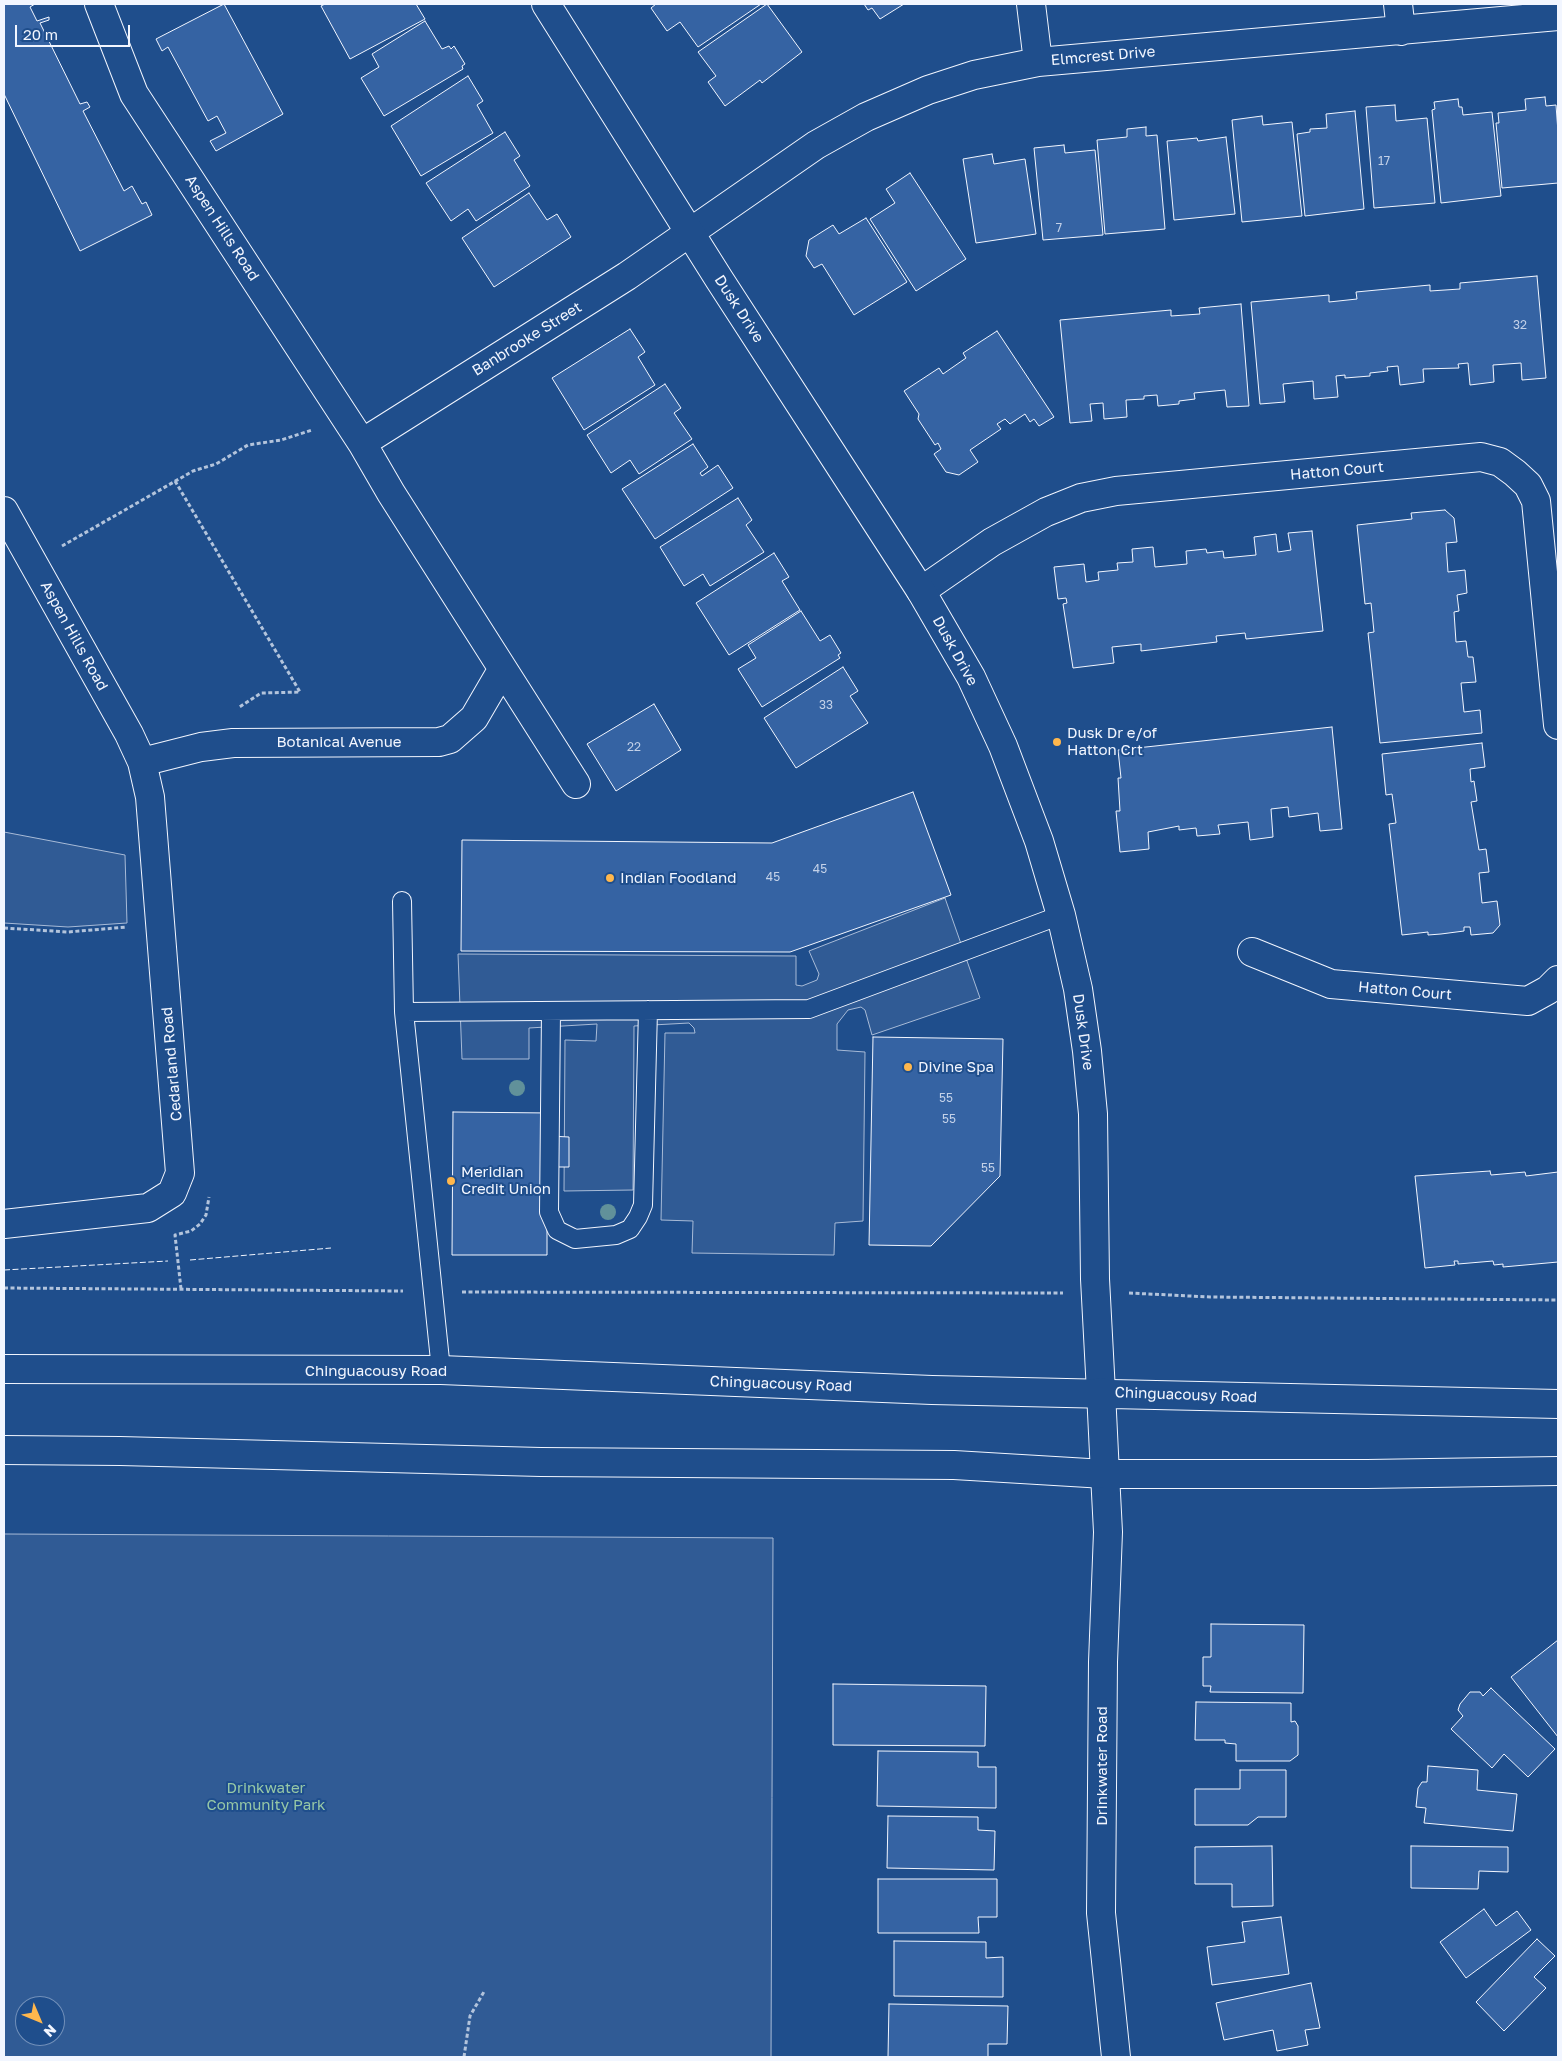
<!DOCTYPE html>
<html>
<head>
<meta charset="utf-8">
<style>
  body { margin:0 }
  #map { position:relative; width:1562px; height:2061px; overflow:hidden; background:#1f4e8c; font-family:"Golos Text",sans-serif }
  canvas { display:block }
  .frame { position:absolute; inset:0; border:5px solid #f2f6ff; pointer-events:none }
  .north { position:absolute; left:15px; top:1996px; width:50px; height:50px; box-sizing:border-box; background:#1f4e8c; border:1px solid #7391ba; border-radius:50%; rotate:135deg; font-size:14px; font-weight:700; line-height:20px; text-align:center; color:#f2f6ff }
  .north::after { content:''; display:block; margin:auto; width:18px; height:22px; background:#ffb74d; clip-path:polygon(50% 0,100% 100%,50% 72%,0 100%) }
  .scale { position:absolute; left:15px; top:25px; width:115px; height:22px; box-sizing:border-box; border:2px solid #f2f6ff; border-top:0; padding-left:6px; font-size:15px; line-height:18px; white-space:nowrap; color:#f2f6ff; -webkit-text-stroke:4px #1f4e8c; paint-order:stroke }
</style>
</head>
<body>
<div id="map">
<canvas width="1562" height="2061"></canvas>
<div class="frame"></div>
<div class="north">N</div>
<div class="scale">20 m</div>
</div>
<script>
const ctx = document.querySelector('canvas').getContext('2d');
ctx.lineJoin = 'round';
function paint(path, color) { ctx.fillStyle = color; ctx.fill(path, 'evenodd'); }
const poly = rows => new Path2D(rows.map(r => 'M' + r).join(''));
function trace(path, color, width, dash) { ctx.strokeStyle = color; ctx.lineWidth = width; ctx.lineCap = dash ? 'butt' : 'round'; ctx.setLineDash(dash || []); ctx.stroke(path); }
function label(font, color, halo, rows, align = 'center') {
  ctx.font = font + ' "Golos Text",sans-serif'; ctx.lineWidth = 4; ctx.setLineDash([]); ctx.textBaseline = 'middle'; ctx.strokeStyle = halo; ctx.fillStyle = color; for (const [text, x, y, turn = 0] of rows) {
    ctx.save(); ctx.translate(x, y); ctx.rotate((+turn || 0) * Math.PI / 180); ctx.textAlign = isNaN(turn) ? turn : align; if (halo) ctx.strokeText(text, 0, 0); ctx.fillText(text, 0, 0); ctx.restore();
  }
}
const built = poly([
  [4,832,125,855,127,923,68,927,4,923,4,832],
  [945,898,980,998,872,1035,865,1010,861,1007,848,1010,837,1024,837,1050,865,1052,863,1221,835,1223,834,1255,692,1253,693,1221,661,1220,665,1033,695,1033,694,1028,689,1023,634,1026,633,1190,564,1191,565,1040,596,1041,597,1024,529,1028,529,1059,462,1059,458,954,796,956,796,985,802,986,817,980,819,974,809,951,945,898],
  [4,1534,773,1538,771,2057,4,2057,4,1534],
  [25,2006,55,2006,55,2036,25,2036,25,2006]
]);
const building = poly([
  [4,4,35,4,30,7,37,21,49,17,49,20,40,23,80,104,87,102,90,107,83,111,124,191,132,186,142,204,146,202,152,215,80,251,4,94,4,4],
  [224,4,283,114,216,151,210,141,226,133,217,116,208,121,168,47,162,51,156,39,224,4],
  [325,4,416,4,425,19,350,59,321,6,325,4],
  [656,4,761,4,698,47,680,22,667,31,651,8,656,4],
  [767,4,802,52,762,83,760,80,725,106,708,82,716,76,698,52,767,4],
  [864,4,904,4,880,19,872,8,868,10,864,4],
  [425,21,442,49,449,46,451,49,454,46,465,64,462,66,463,69,384,116,361,78,379,67,372,54,425,21],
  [468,76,483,101,477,105,493,133,421,176,391,126,468,76],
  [1545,97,1546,106,1556,105,1558,132,1558,183,1502,188,1496,123,1499,123,1498,113,1526,110,1525,99,1545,97],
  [1458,99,1459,107,1462,107,1463,115,1492,112,1501,196,1441,203,1432,110,1435,109,1434,102,1458,99],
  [1395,105,1396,121,1427,118,1435,203,1374,208,1366,107,1395,105],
  [1355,111,1364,209,1305,216,1297,134,1310,132,1310,129,1327,128,1326,114,1355,111],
  [1262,116,1263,125,1292,122,1302,216,1242,222,1232,120,1262,116],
  [1146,127,1146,136,1157,135,1165,229,1105,234,1097,140,1127,137,1127,129,1146,127],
  [505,132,520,156,514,160,530,186,476,221,468,209,451,221,426,183,505,132],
  [1226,137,1235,214,1174,220,1167,141,1197,138,1198,141,1226,137],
  [1064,145,1065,153,1095,150,1103,235,1043,240,1034,148,1064,145],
  [992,154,994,164,1025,159,1036,234,976,243,963,159,992,154],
  [910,173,966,259,916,291,870,219,895,203,886,189,910,173],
  [529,193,547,220,557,214,571,237,494,287,462,238,529,193],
  [866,218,907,282,854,315,822,264,814,268,806,256,809,240,833,225,839,234,866,218],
  [1537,276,1546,378,1522,380,1521,363,1493,365,1494,382,1470,385,1468,363,1458,364,1459,368,1423,369,1424,382,1400,385,1398,366,1387,367,1388,371,1370,373,1370,376,1345,378,1345,375,1336,376,1338,397,1314,399,1313,381,1283,384,1285,402,1260,404,1251,302,1329,295,1329,302,1357,299,1356,292,1430,285,1430,291,1460,289,1460,283,1537,276],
  [1241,304,1249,406,1227,407,1225,390,1194,393,1195,399,1179,401,1179,404,1158,406,1157,395,1144,396,1144,399,1126,400,1127,417,1104,419,1103,403,1090,404,1092,421,1070,423,1060,320,1171,310,1171,316,1200,314,1199,308,1241,304],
  [630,329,645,352,638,357,655,385,584,430,552,378,630,329],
  [997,331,1054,417,1039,426,1034,419,1030,422,1025,414,1010,424,1005,419,997,424,1001,429,970,450,978,462,959,475,946,472,934,454,941,449,938,443,935,445,918,419,919,414,904,391,939,368,943,374,966,358,963,353,997,331],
  [665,384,681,408,674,413,692,439,639,474,630,460,611,473,587,435,665,384],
  [693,444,708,467,700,473,702,476,718,465,733,488,655,539,622,489,693,444],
  [738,498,752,520,746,525,764,552,710,586,703,574,684,586,660,547,738,498],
  [1445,510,1454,518,1457,542,1446,543,1448,572,1465,570,1467,593,1457,595,1459,611,1454,612,1456,642,1466,641,1468,657,1473,657,1476,682,1461,683,1464,712,1480,710,1482,733,1380,743,1368,633,1374,632,1371,603,1365,604,1357,525,1412,519,1411,513,1445,510],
  [1312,531,1323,631,1246,639,1245,633,1216,636,1217,642,1141,651,1141,644,1112,647,1114,663,1073,668,1063,604,1067,603,1066,598,1058,599,1054,567,1084,564,1086,582,1099,580,1098,572,1118,570,1117,563,1133,562,1132,549,1153,547,1155,567,1187,564,1186,551,1206,549,1207,553,1223,551,1224,558,1256,555,1254,537,1276,534,1278,552,1291,550,1288,533,1312,531],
  [774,553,789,577,782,581,800,610,729,655,696,603,774,553],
  [801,611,820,641,830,635,841,653,838,655,840,658,762,707,738,669,756,658,748,645,801,611],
  [843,667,858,691,850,696,868,723,796,768,764,718,843,667],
  [654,704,681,750,616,791,587,744,654,704],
  [1332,727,1342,829,1320,831,1318,813,1289,817,1288,807,1271,809,1273,837,1250,840,1248,822,1218,825,1220,834,1197,836,1196,828,1179,830,1179,826,1148,832,1149,849,1120,852,1116,811,1120,811,1118,778,1121,778,1118,750,1332,727],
  [1482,743,1485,767,1470,769,1471,782,1474,781,1477,801,1471,802,1479,850,1486,849,1489,872,1479,873,1482,903,1497,901,1500,925,1493,933,1471,935,1470,927,1464,927,1464,931,1441,934,1428,935,1428,932,1402,935,1389,824,1396,823,1392,794,1386,795,1382,754,1482,743],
  [913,792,951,895,790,952,461,951,462,840,772,843,913,792],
  [873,1037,1003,1039,1000,1176,931,1246,869,1245,873,1037],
  [453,1112,549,1113,549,1136,569,1137,569,1167,547,1167,547,1255,452,1255,453,1112],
  [1490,1171,1491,1175,1525,1172,1526,1176,1558,1172,1558,1262,1503,1267,1503,1264,1494,1265,1493,1261,1458,1264,1458,1261,1454,1261,1455,1265,1425,1268,1415,1176,1490,1171],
  [1211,1624,1304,1625,1303,1693,1210,1692,1211,1686,1203,1686,1203,1657,1211,1657,1211,1624],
  [1558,1640,1558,1737,1511,1677,1558,1640],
  [833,1684,986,1686,985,1746,833,1745,833,1684],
  [1491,1688,1555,1749,1528,1777,1504,1754,1492,1768,1451,1729,1463,1716,1458,1710,1460,1704,1470,1692,1480,1692,1483,1696,1491,1688],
  [1196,1702,1291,1703,1291,1722,1295,1721,1298,1726,1298,1755,1290,1761,1236,1761,1236,1744,1225,1743,1225,1740,1195,1740,1196,1702],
  [878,1751,978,1752,978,1767,996,1767,996,1808,877,1806,878,1751],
  [1428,1766,1478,1770,1477,1790,1517,1794,1513,1831,1424,1823,1426,1808,1416,1807,1418,1788,1422,1782,1427,1782,1428,1766],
  [1240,1770,1286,1770,1286,1817,1258,1817,1248,1825,1195,1825,1195,1789,1240,1789,1240,1770],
  [888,1816,978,1817,978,1830,995,1831,994,1870,887,1868,888,1816],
  [1272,1846,1273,1906,1232,1907,1232,1884,1195,1884,1195,1847,1272,1846],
  [1411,1846,1508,1847,1508,1872,1479,1871,1478,1889,1411,1888,1411,1846],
  [878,1879,997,1879,997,1917,978,1917,979,1933,878,1933,878,1879],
  [1484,1909,1496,1926,1517,1911,1531,1930,1466,1978,1440,1942,1484,1909],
  [1281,1917,1289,1974,1212,1985,1207,1947,1245,1942,1242,1922,1281,1917],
  [1537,1939,1555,1956,1534,1977,1546,1988,1504,2031,1476,2002,1537,1939],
  [894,1941,986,1942,986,1958,1003,1957,1003,1997,894,1996,894,1941],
  [1311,1983,1320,2028,1305,2030,1308,2045,1277,2051,1273,2030,1224,2040,1216,2003,1311,1983],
  [889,2004,1008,2006,1007,2044,988,2044,988,2057,888,2057,889,2004]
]);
const path = poly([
  [175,481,300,692,261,693,238,708],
  [62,546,193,471,216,464,248,445,281,440,312,430],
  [4,928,68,932,127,927],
  [4,1288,403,1291],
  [181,1289,175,1235,191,1231,200,1224,206,1215,209,1197],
  [462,1292,1063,1293],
  [1129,1293,1210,1297,1558,1300],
  [464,2057,470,2016,485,1990]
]);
const service = poly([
  [402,901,404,1012],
  [551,1011,549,1212,557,1230,575,1239,616,1235,630,1229,638,1217,643,1205,648,1010],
  [441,1370,404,1012,809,1009,1061,915]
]);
const minor = poly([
  [99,4,134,94,362,443,391,493,576,784],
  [1031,4,1038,62],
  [1398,4,1401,31],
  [362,443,627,276,816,145,866,117,928,90,974,75,1038,62,1558,16],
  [4,511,129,734,142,762,150,797,180,1173,172,1193,148,1208,4,1224],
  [921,591,992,542,1046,512,1081,498,1116,491,1481,457,1500,462,1515,473,1528,485,1536,501,1558,725],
  [142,762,201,747,233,743,439,742,450,739,474,718,502,670],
  [1252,952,1331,984,1528,1001,1548,990,1558,980]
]);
const tertiary = poly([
  [546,4,719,279,921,591,971,677,1003,746,1039,841,1061,915,1078,989,1087,1051,1093,1114,1095,1279,1101,1392],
  [1105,1474,1108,1532,1103,1662,1101,1913,1116,2057]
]);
const secondary = poly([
  [4,1369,441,1370,932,1390,1558,1404],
  [1101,1392,1105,1474],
  [4,1450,120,1451,541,1462,954,1465,1105,1474,1367,1474,1558,1471]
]);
const fence = poly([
  [190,1260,331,1248],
  [4,1270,168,1261]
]);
const trees = [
  [517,1088],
  [608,1212]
];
const markers = [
  [1057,742,5,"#ffb74d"],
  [610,878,5,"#ffb74d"],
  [908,1067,5,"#ffb74d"],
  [451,1181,5,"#ffb74d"]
];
const numberNames = [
  ["17",1384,161],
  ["7",1059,228],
  ["32",1520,325],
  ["33",826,705],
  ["22",634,747],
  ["45",820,869],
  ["45",773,877],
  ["55",946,1098],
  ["55",949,1119],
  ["55",988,1168]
];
const streetNames = [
  ["Elmcrest Drive",1103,56,-5],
  ["Aspen Hills Road",222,228,57],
  ["Dusk Drive",739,309,57],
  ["Banbrooke Street",527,339,-32],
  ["Hatton Court",1337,471,-5],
  ["Aspen Hills Road",74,636,61],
  ["Dusk Drive",955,651,61],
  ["Botanical Avenue",339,742],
  ["Hatton Court",1405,991,5],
  ["Dusk Drive",1083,1032,82],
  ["Cedarland Road",172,1064,-95],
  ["Chinguacousy Road",376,1371],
  ["Chinguacousy Road",781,1384,2],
  ["Chinguacousy Road",1186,1395,2],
  ["Drinkwater Road",1102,1766,-90]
];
const poiNames = [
  ["Dusk Dr e/of",1067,733],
  ["Hatton Crt",1067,750],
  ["Indian Foodland",620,878],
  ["Divine Spa",918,1067],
  ["Meridian",461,1172],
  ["Credit Union",461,1189]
];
const parkNames = [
  ["Drinkwater",266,1788],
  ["Community Park",266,1805]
];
paint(built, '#305b95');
trace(built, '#a8bbd7', 1);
paint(building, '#3563a3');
trace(building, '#f2f6ff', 1);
trace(service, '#f2f6ff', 20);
trace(minor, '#f2f6ff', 30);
trace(tertiary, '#f2f6ff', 30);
trace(secondary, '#f2f6ff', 30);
trace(path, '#b3c4dc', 3, [4, 2.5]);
trace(service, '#1f4e8c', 18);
trace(minor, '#1f4e8c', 28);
trace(tertiary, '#1f4e8c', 28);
trace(secondary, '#1f4e8c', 28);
trace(fence, '#f2f6ff', 1, [6, 2.5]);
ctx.fillStyle = '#61919a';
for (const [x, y] of trees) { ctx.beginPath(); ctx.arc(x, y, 8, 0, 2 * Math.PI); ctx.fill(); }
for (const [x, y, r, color] of markers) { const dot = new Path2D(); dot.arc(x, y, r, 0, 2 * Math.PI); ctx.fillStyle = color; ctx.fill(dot); trace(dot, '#1f4e8c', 2); }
label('12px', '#c3d1e8', null, numberNames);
label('15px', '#f2f6ff', '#1f4e8c', streetNames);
label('15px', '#f2f6ff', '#1f4e8c', poiNames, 'left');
label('15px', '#97c8a6', '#1f4e8c', parkNames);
</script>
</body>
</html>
